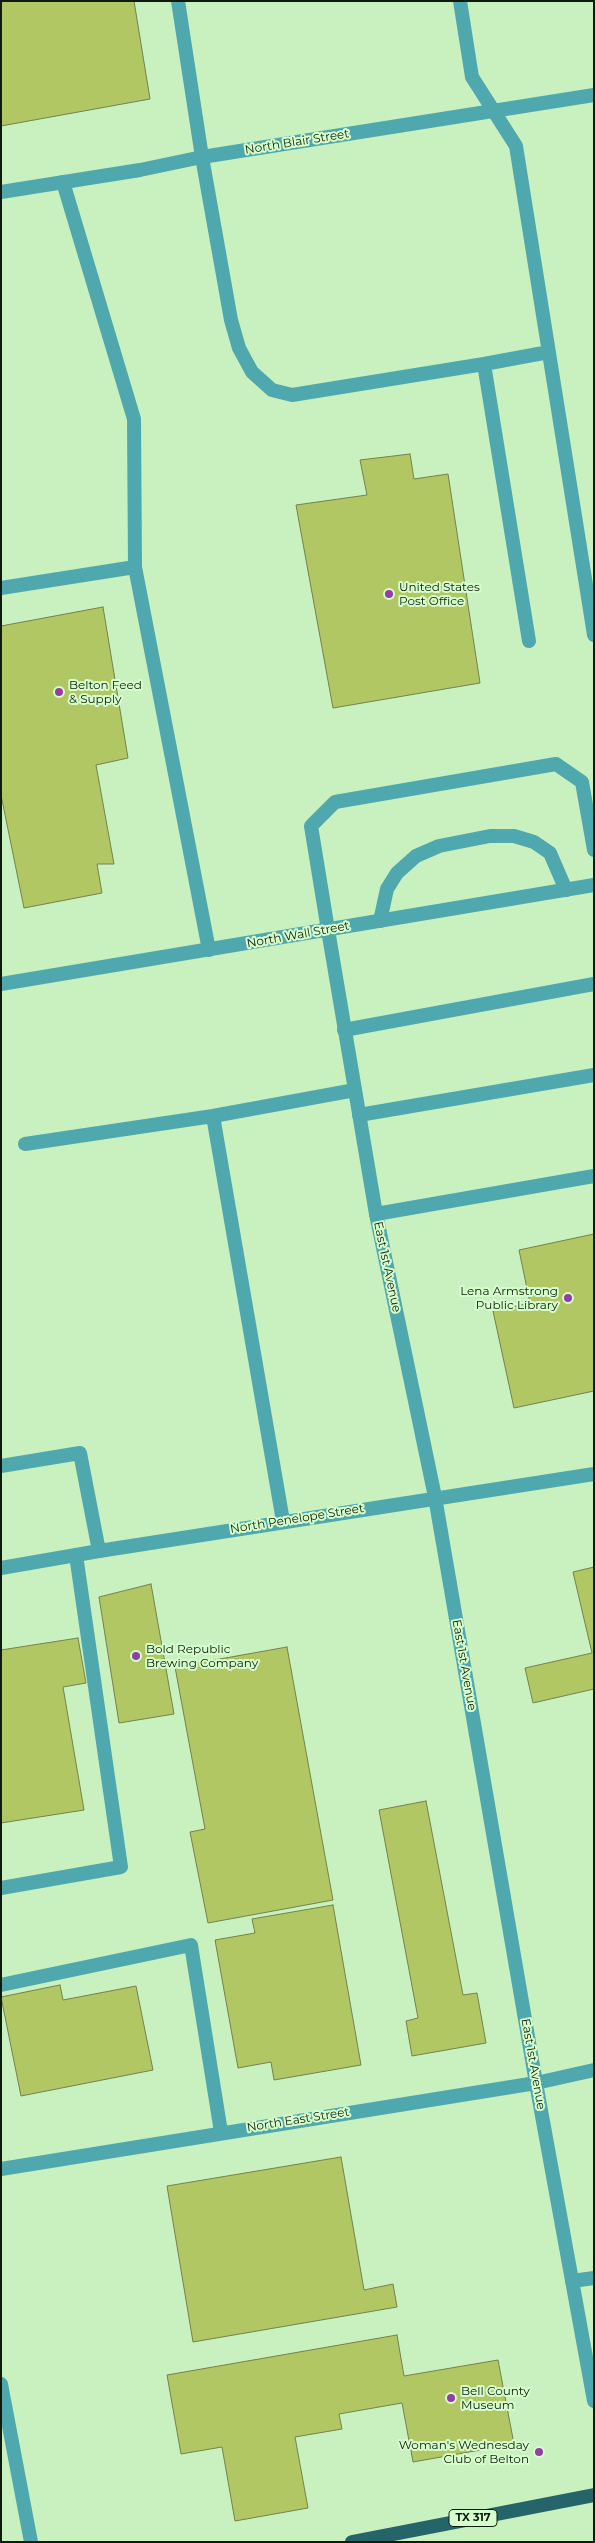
<!DOCTYPE html>
<html>
<head>
<meta charset="utf-8">
<style>
  body { margin:0 }
  #map { position:relative; width:595px; height:2543px; overflow:hidden; background:#c9f1c0; font-family:Montserrat,sans-serif }
  canvas { display:block }
  .frame { position:absolute; inset:0; border:2px solid #0d1c0a; pointer-events:none }
</style>
</head>
<body>
<div id="map">
<canvas width="595" height="2543"></canvas>
<div class="frame"></div>
</div>
<script>
const ctx = document.querySelector('canvas').getContext('2d');
ctx.lineJoin = 'round';
function paint(path, color) { ctx.fillStyle = color; ctx.fill(path, 'evenodd'); }
const poly = rows => new Path2D(rows.map(r => 'M' + r).join(''));
function trace(path, color, width, dash) { ctx.strokeStyle = color; ctx.lineWidth = width; ctx.lineCap = dash ? 'butt' : 'round'; ctx.setLineDash(dash || []); ctx.stroke(path); }
function label(font, color, halo, rows, align = 'center') {
  ctx.font = font + ' Montserrat,sans-serif'; ctx.lineWidth = 4; ctx.setLineDash([]); ctx.textBaseline = 'middle'; ctx.strokeStyle = halo; ctx.fillStyle = color; for (const [text, x, y, turn = 0] of rows) {
    ctx.save(); ctx.translate(x, y); ctx.rotate((+turn || 0) * Math.PI / 180); ctx.textAlign = isNaN(turn) ? turn : align; if (halo) ctx.strokeText(text, 0, 0); ctx.fillText(text, 0, 0); ctx.restore();
  }
}
const building = poly([
  [1,1,134,1,150,99,1,126,1,1],
  [410,454,414,479,448,474,480,683,333,708,296,505,367,495,360,460,410,454],
  [103,607,128,758,96,765,114,864,97,864,102,893,24,908,1,795,1,626,103,607],
  [594,1234,594,1391,514,1408,493,1311,530,1303,519,1250,594,1234],
  [594,1567,594,1689,533,1703,525,1668,592,1653,573,1572,594,1567],
  [151,1584,174,1714,119,1723,99,1597,151,1584],
  [78,1638,86,1683,63,1687,84,1810,1,1823,1,1650,78,1638],
  [287,1647,333,1900,208,1923,190,1832,205,1829,175,1667,287,1647],
  [426,1801,463,1995,477,1993,486,2043,412,2056,406,2021,418,2018,379,1810,426,1801],
  [333,1905,361,2065,274,2080,271,2062,238,2068,215,1940,255,1933,252,1919,333,1905],
  [60,1985,63,2000,136,1986,153,2070,21,2096,1,1997,60,1985],
  [341,2157,364,2290,393,2284,397,2307,193,2342,167,2186,341,2157],
  [397,2335,404,2376,498,2360,514,2444,413,2462,402,2403,339,2414,342,2429,295,2437,308,2508,235,2521,222,2447,181,2454,167,2375,397,2335]
]);
const service = poly([
  [178,1,202,157,231,320,239,348,252,372,272,390,292,395,484,364],
  [460,1,472,77,516,146,594,635],
  [63,182,134,419,135,567],
  [1,588,135,567,209,950],
  [529,641,484,364,549,352],
  [380,921,387,889,397,873,416,856,439,846,490,836,514,836,534,842,550,853,566,890],
  [328,930,311,826,335,802,556,764,582,782,594,850],
  [344,1030,594,984],
  [359,1115,594,1075],
  [25,1144,213,1116],
  [376,1214,594,1176],
  [1,1466,80,1453,99,1551],
  [283,1521,213,1116,355,1090],
  [1,1888,121,1867,76,1555],
  [1,1985,191,1945,221,2132],
  [572,2281,594,2278]
]);
const minor = poly([
  [328,930,376,1214,435,1497,536,2083,594,2401],
  [1,984,594,885],
  [1,1568,99,1551,594,1474],
  [1,2169,536,2083,594,2070],
  [1,2384,31,2542]
]);
const tertiary = poly([
  [1,192,140,170,202,157,594,95]
]);
const primary = poly([
  [352,2542,594,2495]
]);
const markers = [
  [389,594,5,"#943ca8"],
  [59,692,5,"#943ca8"],
  [568,1298,5,"#943ca8"],
  [136,1656,5,"#943ca8"],
  [451,2398,5,"#943ca8"],
  [539,2452,5,"#943ca8"]
];
const shields = [
  [473,2518,48]
];
const shieldNames = [
  ["TX 317",473,2518]
];
const streetNames = [
  ["North Blair Street",297,142,-9],
  ["North Wall Street",298,935,-10],
  ["East 1st Avenue",387,1267,78],
  ["North Penelope Street",297,1519,-9],
  ["East 1st Avenue",464,1665,80],
  ["East 1st Avenue",533,2064,80],
  ["North East Street",298,2120,-9]
];
const poiNames = [
  ["United States",399,587],
  ["Post Office",399,601],
  ["Belton Feed",69,685],
  ["& Supply",69,699],
  ["Lena Armstrong",558,1291,"right"],
  ["Public Library",558,1305,"right"],
  ["Bold Republic",146,1649],
  ["Brewing Company",146,1663],
  ["Bell County",461,2391],
  ["Museum",461,2405],
  ["Woman's Wednesday",529,2445,"right"],
  ["Club of Belton",529,2459,"right"]
];
paint(building, '#b0c763');
trace(building, '#74814b', 1);
trace(service, '#4fa8ad', 14);
trace(minor, '#4fa8ad', 14);
trace(tertiary, '#4fa8ad', 14);
trace(primary, '#256569', 14);
for (const [x, y, r, color] of markers) { const dot = new Path2D(); dot.arc(x, y, r, 0, 2 * Math.PI); ctx.fillStyle = color; ctx.fill(dot); trace(dot, '#d6ffcd', 2); }
for (const [x, y, w] of shields) { const box = new Path2D(); box.roundRect(x - w / 2, y - 8.5, w, 17, 4); ctx.fillStyle = '#d6ffcd'; ctx.fill(box); trace(box, '#0d1c0a', 1); }
label('bold 11px', '#0d1c0a', null, shieldNames);
label('12px', '#0d1c0a', '#d6ffcd', streetNames);
label('12px', '#0d1c0a', '#d6ffcd', poiNames, 'left');
</script>
</body>
</html>
